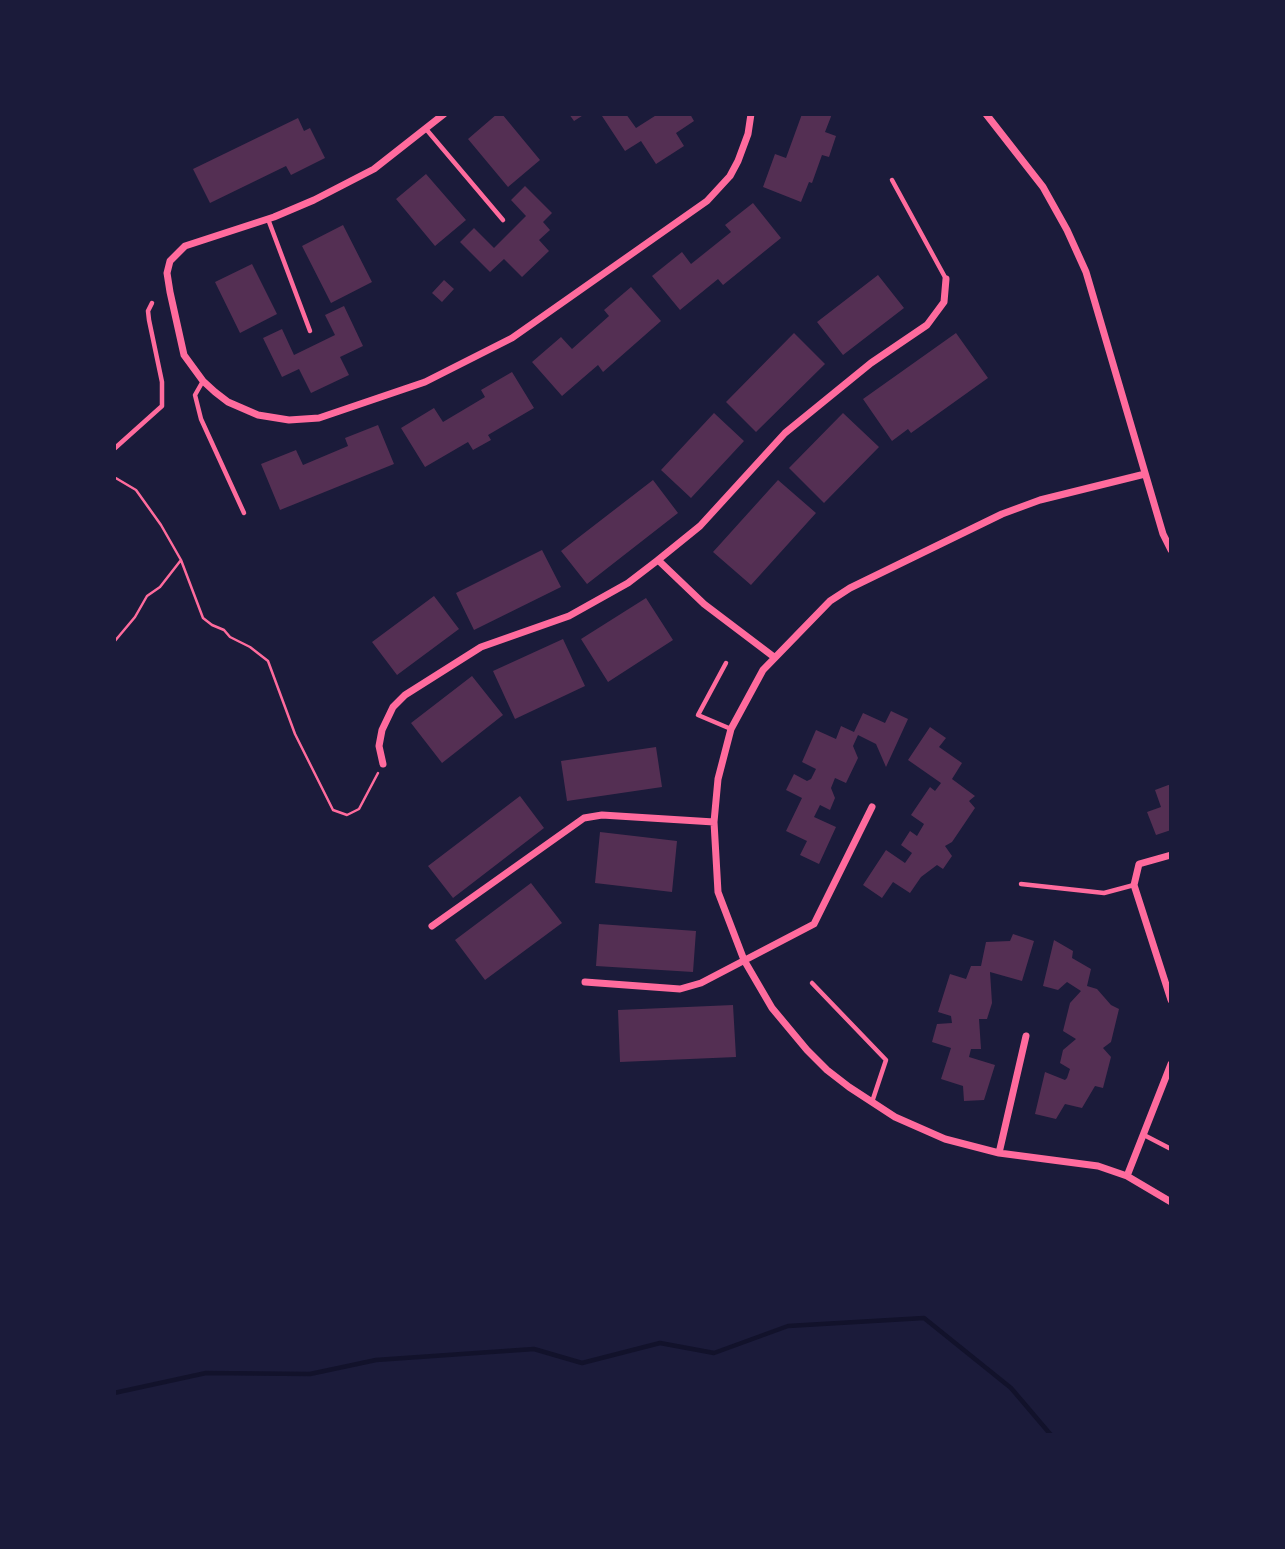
<!DOCTYPE html>
<html>
<head>
<meta charset="utf-8">
<style>
  body { margin:0 }
  #map { position:relative; width:1285px; height:1549px; overflow:hidden; background:#1b1b3a; font-family:Commissioner,sans-serif }
  canvas { display:block }
  .frame { position:absolute; inset:0; border:116px solid #1b1b3a; pointer-events:none }
</style>
</head>
<body>
<div id="map">
<canvas width="1285" height="1549"></canvas>
<div class="frame"></div>
</div>
<script>
const ctx = document.querySelector('canvas').getContext('2d');
ctx.lineJoin = 'round';
const poly = rows => new Path2D(rows.map(r => 'M' + r).join(''));
function trace(path, color, width, dash) { ctx.strokeStyle = color; ctx.lineWidth = width; ctx.lineCap = dash ? 'butt' : 'round'; ctx.setLineDash(dash || []); ctx.stroke(path); }
function paint(path, color) { ctx.fillStyle = color; ctx.fill(path, 'evenodd'); }
const stream = poly([
  [114,1393,206,1373,310,1374,376,1360,534,1349,582,1363,660,1343,714,1353,788,1326,924,1318,1011,1388,1051,1435]
]);
const building = poly([
  [497,114,502,114,540,160,508,187,468,139],
  [569,114,585,114,574,121],
  [606,114,626,114,636,128,658,114,690,114,694,121,676,133,684,146,656,164,641,141,625,151,602,116],
  [802,114,832,114,825,132,836,136,829,157,822,155,812,183,809,182,801,202,763,187,775,154,786,158],
  [298,118,304,131,310,128,325,158,291,175,286,166,210,203,193,169],
  [426,174,466,220,435,246,396,199],
  [525,186,552,213,543,222,550,230,539,240,549,251,522,277,504,259,490,272,460,242,474,228,494,248,526,216,511,200],
  [753,203,781,238,723,285,718,279,680,310,652,276,682,252,691,264,731,232,725,225],
  [343,225,372,282,331,303,302,246],
  [252,264,277,314,240,333,215,282],
  [878,275,904,308,843,355,817,322],
  [444,280,454,289,442,302,432,293],
  [631,287,661,321,603,372,598,365,562,396,532,362,561,337,572,349,609,316,604,310],
  [344,306,363,346,340,357,349,375,311,393,299,369,282,377,263,338,282,329,294,355,335,335,325,315],
  [794,333,825,364,756,432,726,402],
  [956,333,988,378,911,433,908,429,892,441,863,399],
  [512,372,534,408,488,435,491,440,473,450,468,442,425,467,401,428,434,408,443,422,485,397,481,390],
  [714,413,744,441,691,498,661,470],
  [843,413,879,447,824,503,789,468],
  [378,425,394,464,280,510,261,464,296,450,303,465,348,446,345,438],
  [653,480,678,513,587,584,561,551],
  [778,480,816,513,751,585,713,552],
  [542,550,561,587,474,630,456,593],
  [434,596,459,629,397,675,372,642],
  [646,598,673,640,608,682,581,639],
  [563,639,585,686,515,719,493,671],
  [472,676,503,715,442,763,411,723],
  [891,711,908,719,886,767,876,744,858,735,853,746,858,758,846,783,835,778,831,788,835,798,830,810,820,805,814,817,836,827,819,864,800,855,807,841,786,831,802,798,786,790,794,774,807,781,811,779,816,769,802,762,816,730,836,739,841,726,854,732,863,713,885,723],
  [930,727,946,738,939,747,962,763,952,779,975,796,969,801,975,808,952,842,945,846,952,856,943,869,937,865,921,877,910,893,893,882,882,898,863,885,886,850,905,863,912,853,901,845,910,831,917,836,924,824,911,815,930,787,935,791,941,783,908,760],
  [656,747,662,787,567,801,561,761],
  [1171,784,1171,830,1156,835,1147,812,1161,807,1155,790],
  [520,796,544,828,453,898,428,866],
  [600,832,677,841,672,892,595,883],
  [531,883,562,923,485,980,455,940],
  [599,924,696,931,693,972,596,966],
  [1013,934,1034,941,1022,981,990,972,992,1003,987,1019,979,1019,981,1049,971,1049,969,1057,995,1065,984,1100,964,1101,963,1086,941,1079,951,1048,932,1042,937,1024,952,1023,951,1016,938,1012,950,974,966,979,971,966,981,966,986,942,1010,941],
  [1054,940,1073,951,1072,958,1091,969,1087,986,1097,989,1111,1005,1119,1009,1111,1042,1103,1048,1111,1057,1103,1088,1095,1086,1082,1108,1065,1104,1056,1119,1035,1114,1045,1072,1065,1080,1067,1078,1070,1069,1060,1063,1063,1050,1076,1039,1063,1031,1070,1003,1081,991,1067,982,1058,990,1043,986],
  [733,1005,736,1057,620,1062,618,1010]
]);
const path = poly([
  [114,477,136,490,161,525,181,560,203,618,212,625,224,630,230,637,250,647,268,661,295,734,333,810,347,815,359,809,378,773],
  [114,642,135,617,147,596,160,587,181,560]
]);
const service = poly([
  [426,129,503,220],
  [892,180,946,279],
  [268,219,310,331],
  [203,381,195,395,201,419,244,513],
  [114,449,162,406,162,382,149,320,148,311,152,303],
  [726,663,698,715,731,729],
  [1021,884,1104,893,1134,885],
  [812,983,886,1060,872,1102],
  [1144,1135,1171,1149]
]);
const minor = poly([
  [444,114,374,169,314,200,274,217,185,246,170,261,167,273,170,292,184,355,203,381,215,392,228,402,258,415,289,420,319,418,425,382,512,338,707,201,730,176,738,161,748,134,751,114],
  [986,114,1043,187,1067,230,1086,272,1163,534,1171,550],
  [1145,474,1040,500,1002,514,850,588,830,601,763,670,731,729,718,779,714,822,718,892,744,960,772,1008,807,1050,827,1070,849,1087,895,1117,945,1139,999,1153,1098,1166,1127,1176,1171,1202],
  [658,560,704,604,774,657],
  [383,764,379,746,382,730,393,707,405,695,481,647,569,616,628,583,658,560,700,526,785,433,871,363,927,325,944,302,946,279],
  [1171,855,1139,864,1134,885,1171,1000],
  [432,926,584,818,602,815,714,822],
  [585,982,680,989,701,983,814,924,872,807],
  [999,1153,1026,1036],
  [1127,1176,1171,1064]
]);
trace(stream, '#12122b', 4.5);
paint(building, '#542f53');
trace(path, '#ff6b9d', 2.5);
trace(service, '#ff6b9d', 4.5);
trace(minor, '#ff6b9d', 7);
</script>
</body>
</html>
